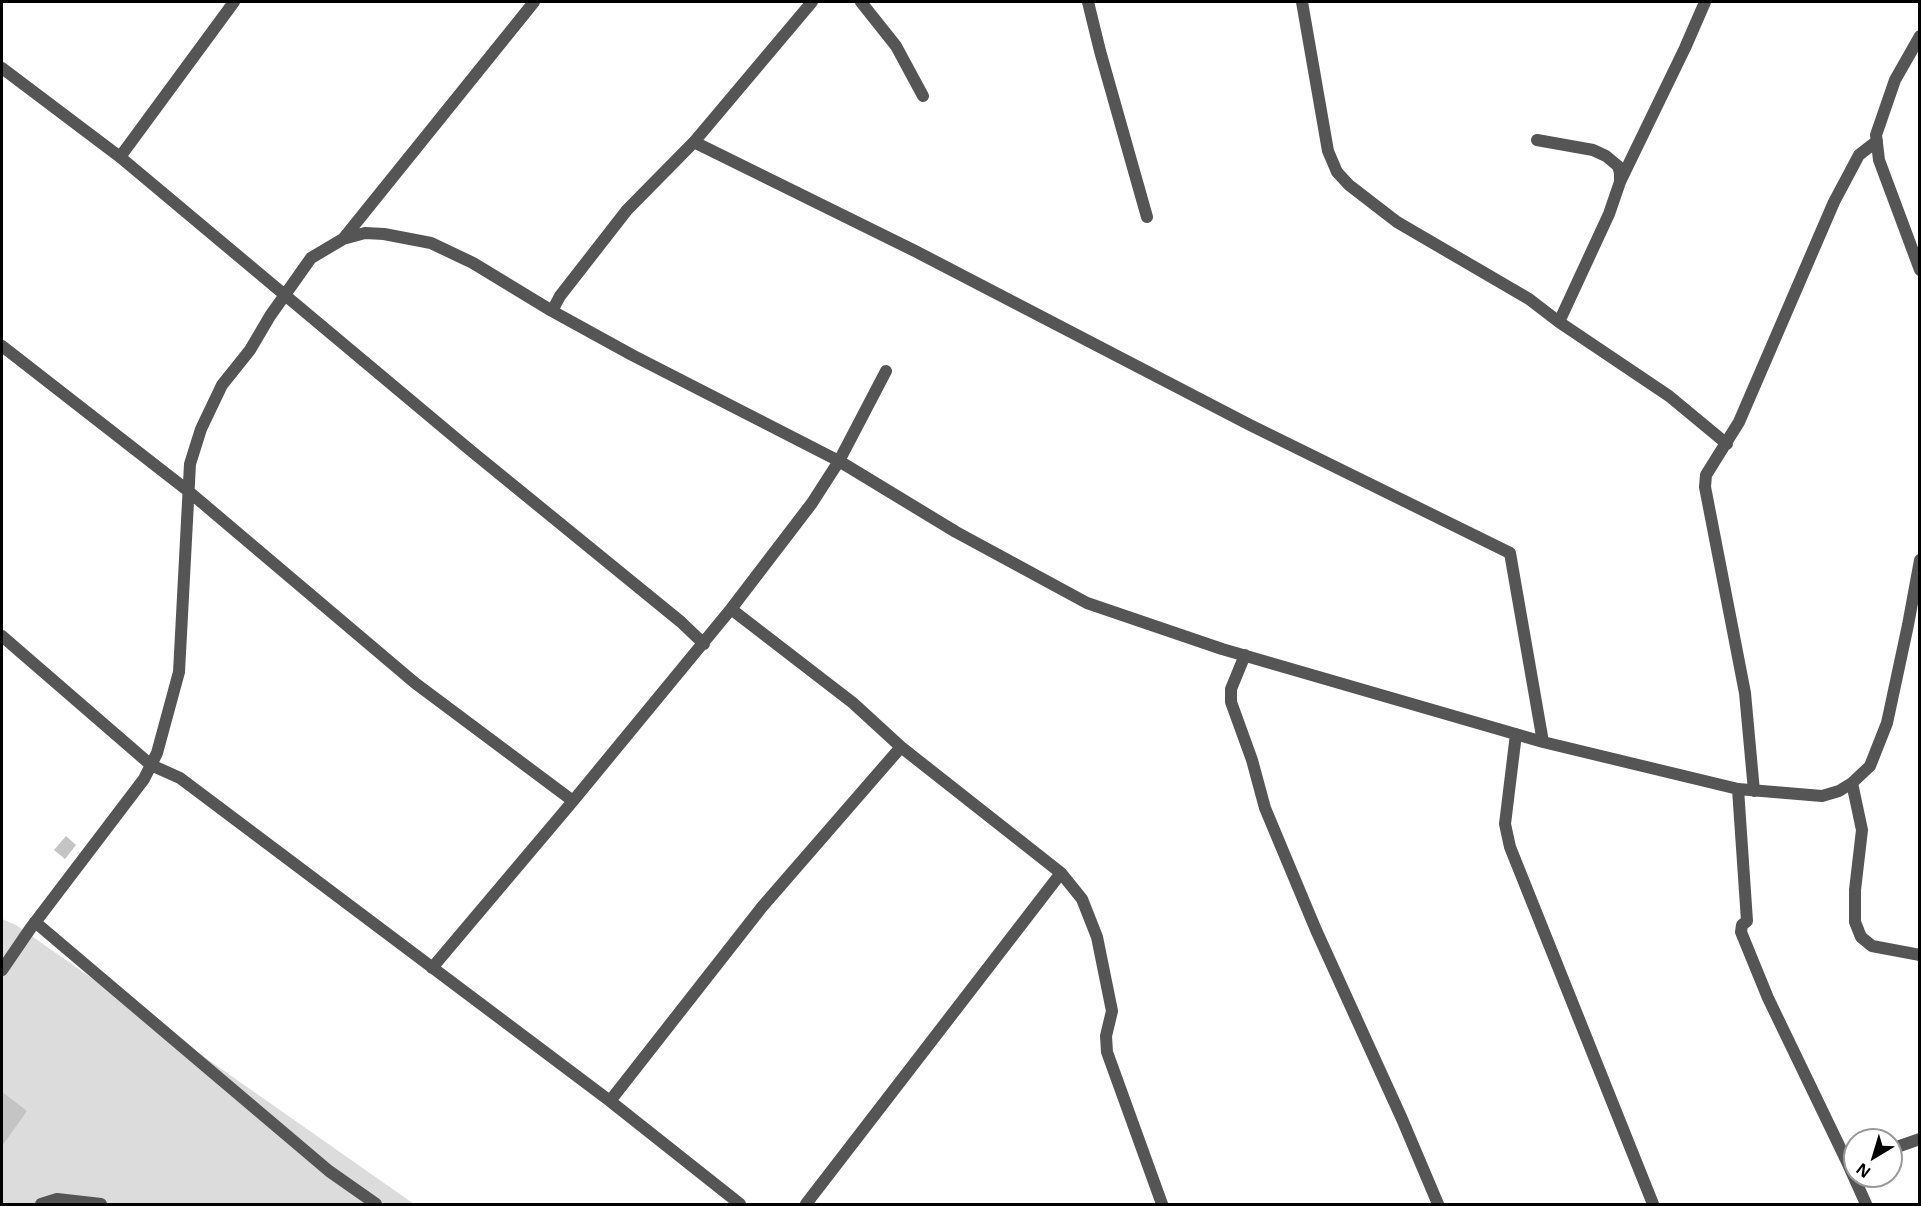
<!DOCTYPE html>
<html>
<head>
<meta charset="utf-8">
<style>
  body { margin:0 }
  #map { position:relative; width:1921px; height:1206px; overflow:hidden; background:#fff; font-family:"Noto Sans",sans-serif }
  canvas { display:block }
  .frame { position:absolute; inset:0; border:3px solid #000; pointer-events:none }
  .north { position:absolute; left:1843px; top:1128px; width:60px; height:60px; box-sizing:border-box; background:#fff; border:2px solid #999; border-radius:50%; rotate:218deg; font-size:16px; font-weight:700; line-height:24px; text-align:center; color:#000 }
  .north::after { content:''; display:block; margin:auto; width:21px; height:27px; background:#000; clip-path:polygon(50% 0,100% 100%,50% 72%,0 100%) }
</style>
</head>
<body>
<div id="map">
<canvas width="1921" height="1206"></canvas>
<div class="frame"></div>
<div class="north">N</div>
</div>
<script>
const ctx = document.querySelector('canvas').getContext('2d');
ctx.lineJoin = 'round';
function paint(path, color) { ctx.fillStyle = color; ctx.fill(path, 'evenodd'); }
const poly = rows => new Path2D(rows.map(r => 'M' + r).join(''));
function trace(path, color, width, dash) { ctx.strokeStyle = color; ctx.lineWidth = width; ctx.lineCap = dash ? 'butt' : 'round'; ctx.setLineDash(dash || []); ctx.stroke(path); }
const green = poly([
  [2,919,16,925,414,1204,2,1204]
]);
const building = poly([
  [66,836,76,845,65,859,54,850],
  [2,1092,27,1111,2,1146]
]);
const minor = poly([
  [861,2,896,46,923,96],
  [1088,2,1100,51,1147,217],
  [1302,2,1328,151,1337,172,1349,185,1397,222,1529,299,1559,322,1669,396,1727,444],
  [1920,36,1895,80,1876,135,1879,160,1920,270],
  [2,68,120,157,470,450,681,622,704,644],
  [1537,140,1593,150,1606,156,1618,166,1620,173,1620,182,1609,214,1559,322],
  [694,142,915,251,1250,425,1510,553,1543,742],
  [120,157,234,2],
  [1620,182,1685,48,1705,2],
  [343,239,534,2],
  [552,311,560,296,627,210,694,142,812,2],
  [2,346,187,490,415,683,573,801],
  [731,609,853,703,901,747,1061,873,806,1204],
  [2,636,151,765,180,778,610,1101,740,1204],
  [1245,655,1231,689,1231,702,1252,760,1265,808,1316,930,1402,1119,1438,1204],
  [1516,734,1505,824,1510,847,1653,1204],
  [1852,783,1862,830,1855,890,1855,922,1861,937,1872,946,1920,955],
  [1738,789,1747,921,1742,925,1741,932,1768,998,1848,1164,1866,1204],
  [1754,791,1745,693,1705,487,1706,475,1739,422,1834,202,1859,155,1877,141],
  [1061,873,1082,899,1097,937,1112,1011,1106,1036,1107,1052,1162,1204],
  [35,922,329,1171,376,1204],
  [432,968,573,801,731,609,812,503,839,461,886,371],
  [2,970,30,929,144,779,157,753,179,672,190,464,201,429,222,385,250,350,270,316,311,258,343,239,365,233,384,234,431,243,473,263,552,311,632,355,839,461,956,532,1087,603,1222,649,1543,742,1738,789,1822,796,1839,791,1852,783,1870,766,1887,723,1908,625,1920,560],
  [610,1101,762,907,901,747],
  [1891,1149,1920,1139],
  [41,1204,57,1199,101,1204]
]);
paint(green, '#dcdcdc');
paint(building, '#c4c4c4');
trace(minor, '#555', 12);
</script>
</body>
</html>
